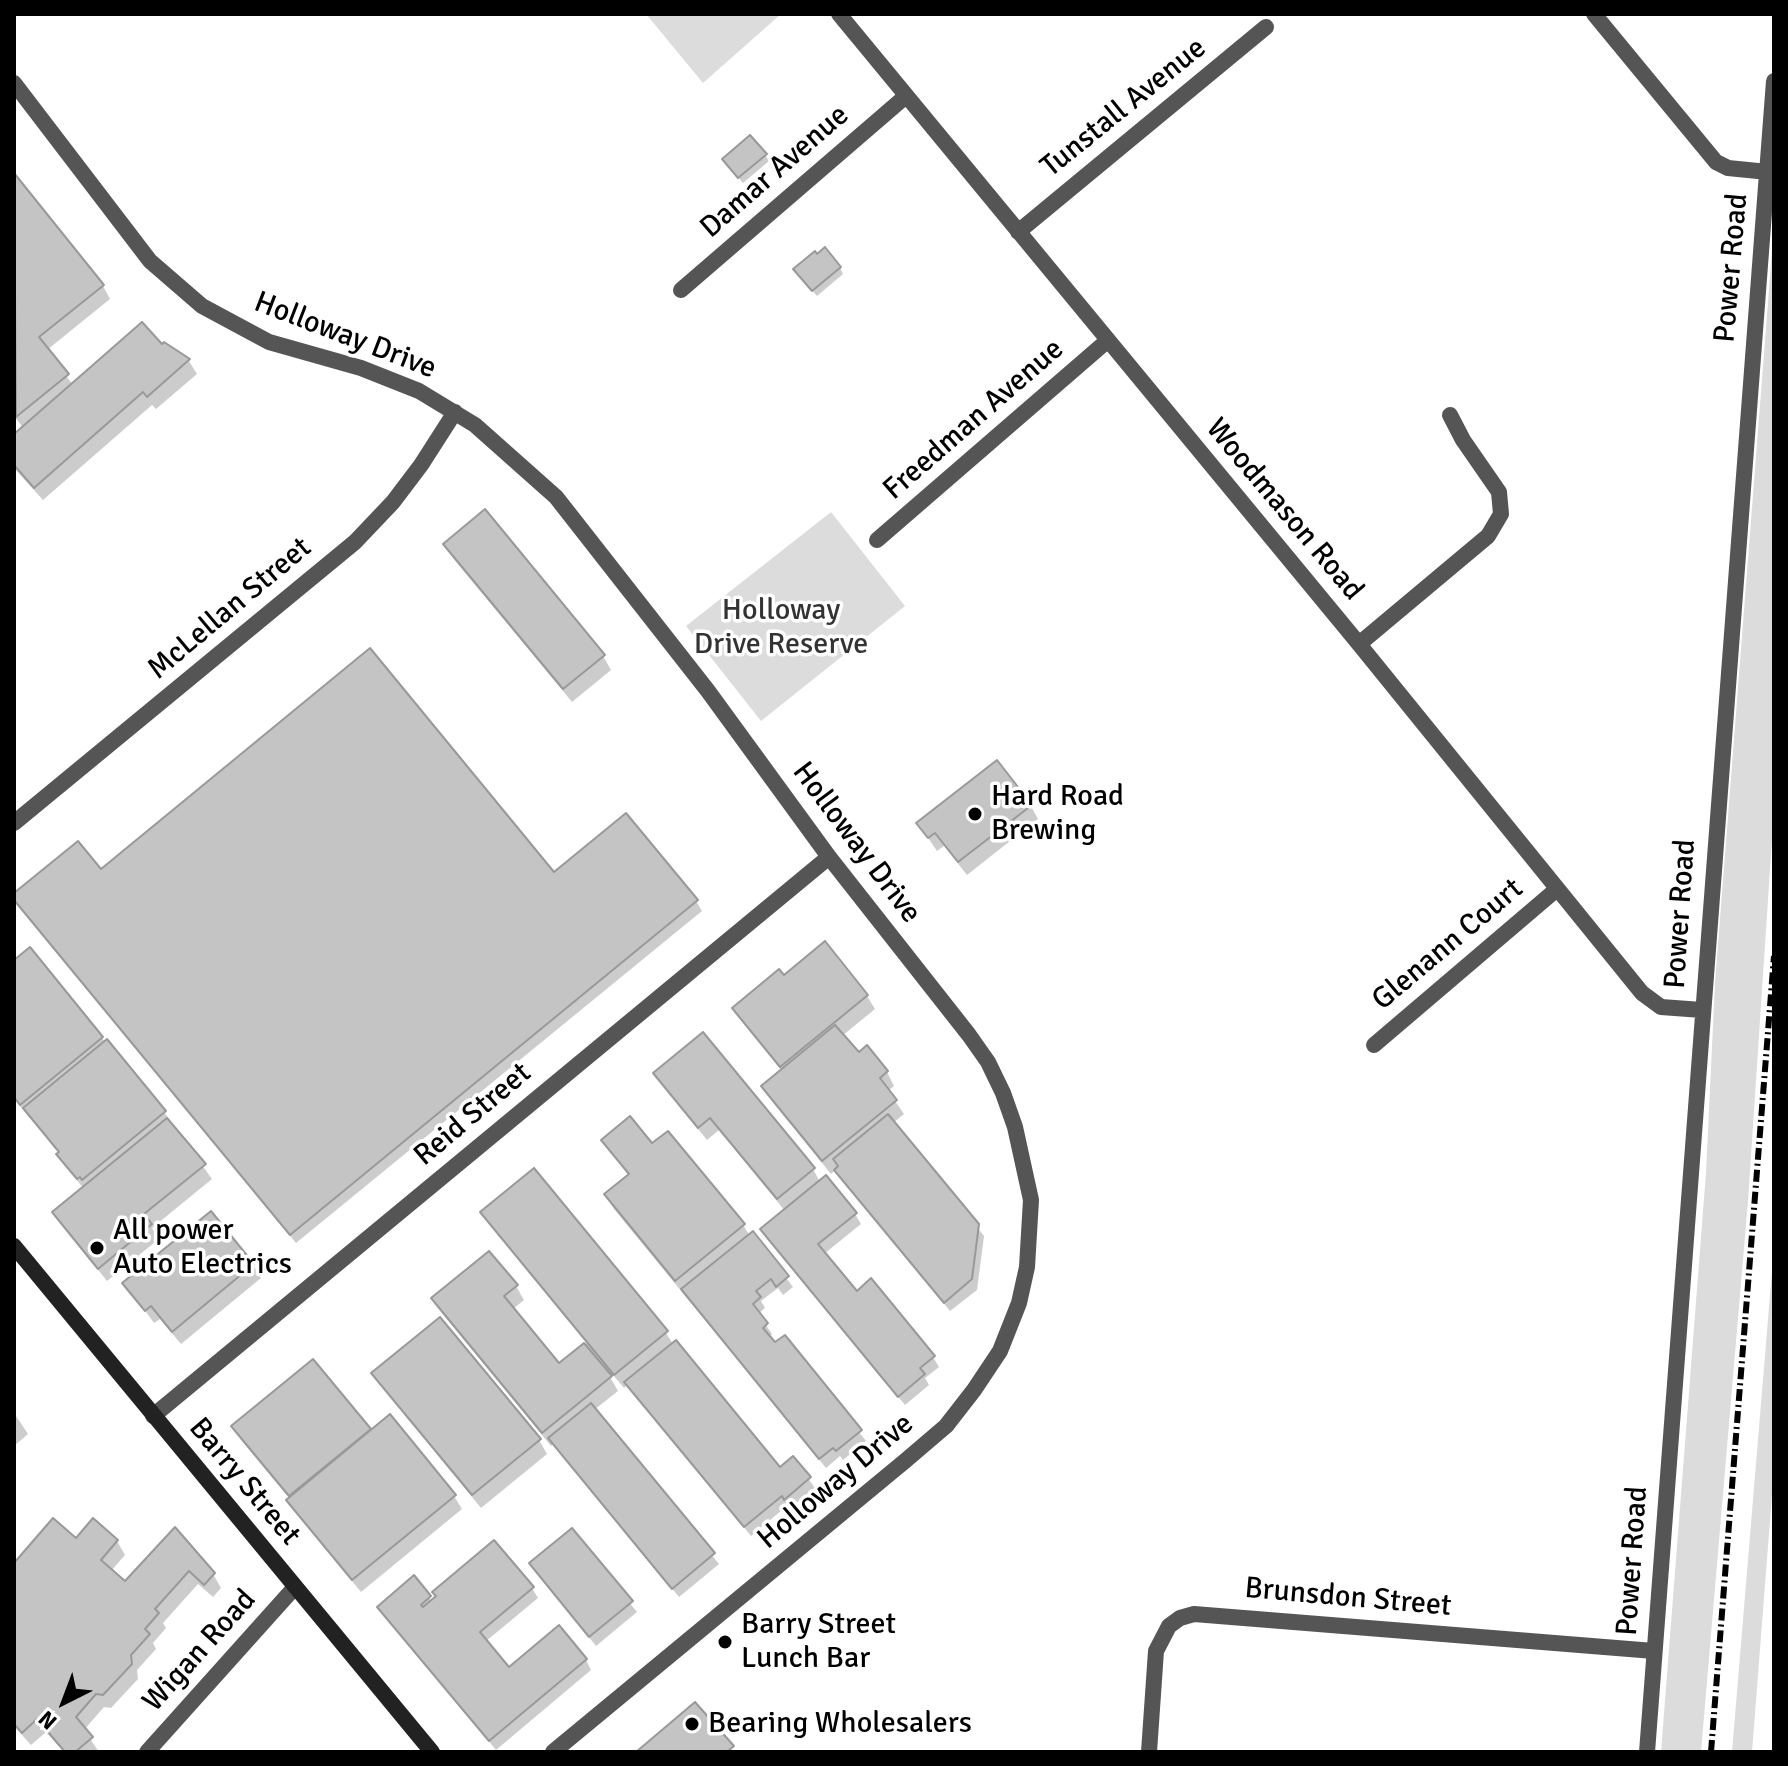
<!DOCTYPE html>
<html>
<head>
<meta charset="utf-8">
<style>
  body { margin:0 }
  #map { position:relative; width:1788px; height:1766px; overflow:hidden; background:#fff; font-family:Signika,sans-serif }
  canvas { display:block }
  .frame { position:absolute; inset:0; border:16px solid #000; pointer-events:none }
  .north { position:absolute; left:24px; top:1662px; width:80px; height:80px; -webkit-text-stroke:6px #fff; paint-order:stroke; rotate:222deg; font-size:22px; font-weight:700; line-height:32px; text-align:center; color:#000 }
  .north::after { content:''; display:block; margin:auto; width:28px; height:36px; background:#000; clip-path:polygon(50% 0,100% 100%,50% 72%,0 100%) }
</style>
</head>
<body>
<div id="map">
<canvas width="1788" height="1766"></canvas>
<div class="frame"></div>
<div class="north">N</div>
</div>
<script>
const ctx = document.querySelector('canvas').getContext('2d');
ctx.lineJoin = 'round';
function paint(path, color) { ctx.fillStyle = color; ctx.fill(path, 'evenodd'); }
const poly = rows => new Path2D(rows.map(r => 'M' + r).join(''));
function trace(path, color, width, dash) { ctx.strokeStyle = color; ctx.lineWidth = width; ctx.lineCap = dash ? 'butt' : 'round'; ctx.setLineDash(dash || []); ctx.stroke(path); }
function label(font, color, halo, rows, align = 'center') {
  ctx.font = font + ' Signika,sans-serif'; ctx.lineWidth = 7; ctx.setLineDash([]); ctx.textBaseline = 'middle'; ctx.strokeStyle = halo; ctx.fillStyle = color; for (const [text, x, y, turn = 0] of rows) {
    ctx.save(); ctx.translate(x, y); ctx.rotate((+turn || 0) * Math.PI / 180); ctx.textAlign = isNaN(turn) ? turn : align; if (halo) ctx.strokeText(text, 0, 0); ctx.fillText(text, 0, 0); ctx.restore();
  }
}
const green = poly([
  [646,14,781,14,703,83],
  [1774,225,1774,809,1748,1201,1701,1752,1661,1752,1706,1173,1715,983],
  [831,512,905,606,761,721,686,626],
  [1774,1247,1774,1469,1752,1752,1732,1752]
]);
const shadow = poly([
  [765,155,769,161,743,183,728,165],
  [14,176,103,286,110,299,47,350,73,385,164,345,189,361,197,374,156,409,152,405,43,500,14,468,14,437,24,429,14,416],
  [817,256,840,268,843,274,817,296,799,275],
  [445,544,603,656,611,670,572,702,453,558],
  [1031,806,1038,819,967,875,944,846,937,851,918,823],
  [553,875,696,901,702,911,296,1243,14,897],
  [14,963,102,1038,164,1112,212,1179,152,1228,159,1239,107,1281,63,1226,55,1213,84,1189,67,1168,60,1154,14,1099],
  [783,978,867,996,875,1009,842,1036,858,1055,887,1072,894,1086,888,1091,904,1114,893,1123,984,1236,977,1290,950,1311,836,1169,831,1174,771,1100,763,1086,782,1071,743,1022,735,1009],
  [656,1074,813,1169,820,1182,855,1214,861,1224,824,1254,856,1293,933,1357,939,1367,925,1378,929,1385,905,1405,768,1239,762,1229,785,1211,719,1130,707,1140,664,1087],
  [603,1141,652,1146,743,1225,750,1236,753,1234,793,1287,783,1295,778,1288,761,1301,765,1308,758,1314,772,1334,769,1337,775,1345,784,1338,866,1441,843,1460,840,1456,826,1468,614,1209,606,1195,629,1176],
  [533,1171,666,1333,673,1344,780,1469,793,1458,815,1488,791,1508,788,1505,751,1536,628,1384,624,1388,608,1369,606,1370,618,1391,594,1410,719,1564,679,1597,554,1443,551,1446,441,1312,434,1299,516,1286,524,1300,513,1309,559,1366,587,1343,491,1226,483,1213],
  [253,1265,261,1278,181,1344,160,1319,154,1323,125,1283],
  [313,1362,371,1433,454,1496,462,1509,361,1592,297,1514,290,1499,241,1440,233,1427],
  [374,1374,539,1440,547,1454,481,1508,382,1387],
  [14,1413,28,1434,14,1446],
  [94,1521,117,1541,125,1555,111,1571,125,1584,175,1530,213,1574,221,1588,213,1597,198,1584,163,1623,166,1628,153,1643,156,1649,137,1670,138,1679,111,1708,104,1707,84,1730,99,1752,64,1752,46,1732,31,1745,14,1726,14,1566,76,1541],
  [572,1530,637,1612,596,1646,531,1564],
  [414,1578,432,1602,532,1588,538,1598,485,1642,509,1670,586,1660,591,1670,496,1750,379,1607]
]);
const building = poly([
  [750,135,767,154,738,178,722,159,750,135],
  [14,173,104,285,39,337,69,374,16,417,14,173],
  [825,247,841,267,812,291,793,269,815,251,817,254,825,247],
  [142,322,162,344,164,342,190,359,147,397,143,392,34,488,14,465,14,434,142,322],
  [485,509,605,655,563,689,443,544,485,509],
  [370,648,554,872,626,813,698,900,290,1235,14,900,14,893,78,841,101,869,370,648],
  [997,760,1032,805,958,862,935,833,928,838,916,823,997,760],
  [825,941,868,995,780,1067,732,1008,779,969,784,975,825,941],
  [30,947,103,1037,20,1105,14,1097,14,960,30,947],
  [835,1025,859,1052,867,1045,888,1071,880,1078,897,1100,822,1161,761,1086,835,1025],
  [703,1032,815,1168,777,1199,710,1118,698,1128,653,1073,703,1032],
  [107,1039,166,1111,82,1180,80,1177,77,1179,56,1154,59,1152,23,1108,107,1039],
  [888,1114,979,1224,972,1279,944,1303,834,1170,838,1166,833,1159,888,1114],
  [630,1116,652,1143,668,1131,745,1224,675,1281,604,1194,629,1174,601,1140,630,1116],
  [167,1118,206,1164,144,1214,152,1224,98,1269,52,1212,167,1118],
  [534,1168,668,1331,614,1375,480,1212,534,1168],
  [826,1175,857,1213,818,1244,857,1291,871,1278,935,1356,920,1368,925,1374,898,1397,760,1229,826,1175],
  [211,1211,254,1264,172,1332,151,1306,145,1311,122,1283,211,1211],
  [753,1231,789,1276,776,1287,771,1279,756,1291,761,1297,753,1304,768,1323,763,1328,775,1342,785,1335,862,1430,836,1451,833,1448,819,1459,681,1289,753,1231],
  [489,1251,518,1285,504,1296,559,1363,584,1343,612,1376,542,1433,431,1298,489,1251],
  [440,1317,541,1439,472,1495,371,1373,440,1317],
  [676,1340,780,1467,793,1456,811,1477,784,1500,782,1496,744,1527,624,1382,676,1340],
  [313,1359,371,1429,289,1496,231,1426,313,1359],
  [591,1403,715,1553,672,1589,548,1438,591,1403],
  [390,1414,456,1495,352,1580,286,1500,390,1414],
  [53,1518,76,1538,93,1518,118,1540,101,1560,125,1581,175,1527,215,1573,204,1585,189,1571,155,1609,159,1613,145,1629,150,1634,131,1655,132,1664,103,1695,96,1694,76,1717,93,1737,75,1752,65,1752,37,1719,22,1733,14,1724,14,1563,53,1518],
  [572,1528,633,1601,589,1637,529,1563,572,1528],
  [494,1540,534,1587,480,1632,509,1667,559,1625,587,1659,489,1741,377,1607,414,1575,431,1596,421,1605,423,1607,436,1596,432,1592,494,1540],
  [695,1702,734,1746,727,1752,636,1752,695,1702]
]);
const minor = poly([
  [839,14,1359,644,1642,993,1661,1007,1702,1010],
  [1594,14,1716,162,1728,168,1768,172],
  [14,83,150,261,202,306,269,342,361,368,419,391,475,425,556,497,708,691,829,857,969,1035,988,1062,1003,1093,1015,1127,1031,1200,1027,1267,1019,1303,1000,1351,974,1390,946,1426,905,1461,553,1752],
  [1018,232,1266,27],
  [681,290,906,96],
  [877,540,1107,341],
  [1359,644,1488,536,1501,514,1499,492,1463,440,1450,415],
  [14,823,355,542,393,502,421,465,455,412],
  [1374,1045,1557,889],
  [153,1416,829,857],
  [147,1752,295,1587],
  [1149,1752,1156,1651,1169,1626,1180,1618,1194,1614,1654,1651],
  [1647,1752,1774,81]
]);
const secondary = poly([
  [14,1246,432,1752]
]);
const rail = poly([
  [1711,1752,1774,956]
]);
const markers = [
  [975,814,8,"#000"],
  [97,1248,8,"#000"],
  [725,1642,8,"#000"],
  [692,1724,8,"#000"]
];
const streetNames = [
  ["Tunstall Avenue",1124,108,-39],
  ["Damar Avenue",775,172,-41],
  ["Power Road",1732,268,-85],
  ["Holloway Drive",345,336,21],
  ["Freedman Avenue",974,420,-41],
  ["Woodmason Road",1284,510,50],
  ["McLellan Street",230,609,-40],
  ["Holloway Drive",856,843,53],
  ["Power Road",1681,914,-86],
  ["Glenann Court",1448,945,-40],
  ["Reid Street",473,1115,-40],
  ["Barry Street",244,1482,50],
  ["Holloway Drive",836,1482,-40],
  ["Power Road",1633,1561,-86],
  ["Brunsdon Street",1348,1598,5],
  ["Wigan Road",200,1651,-48]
];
const parkNames = [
  ["Holloway",781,611],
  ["Drive Reserve",781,645]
];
const poiNames = [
  ["Hard Road",991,797],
  ["Brewing",991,831],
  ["All power",113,1231],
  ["Auto Electrics",113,1265],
  ["Barry Street",741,1625],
  ["Lunch Bar",741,1659],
  ["Bearing Wholesalers",708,1724]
];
paint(green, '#dcdcdc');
paint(shadow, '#0003');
paint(building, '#c4c4c4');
trace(building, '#999', 2);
trace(minor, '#555', 16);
trace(secondary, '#222', 16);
trace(rail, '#000', 6, [12, 4, 2, 4]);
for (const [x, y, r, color] of markers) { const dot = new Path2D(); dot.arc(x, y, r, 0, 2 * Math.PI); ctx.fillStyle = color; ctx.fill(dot); trace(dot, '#fff', 3); }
label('30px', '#000', '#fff', streetNames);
label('30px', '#333', '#fff', parkNames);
label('30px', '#000', '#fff', poiNames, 'left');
</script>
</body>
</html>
